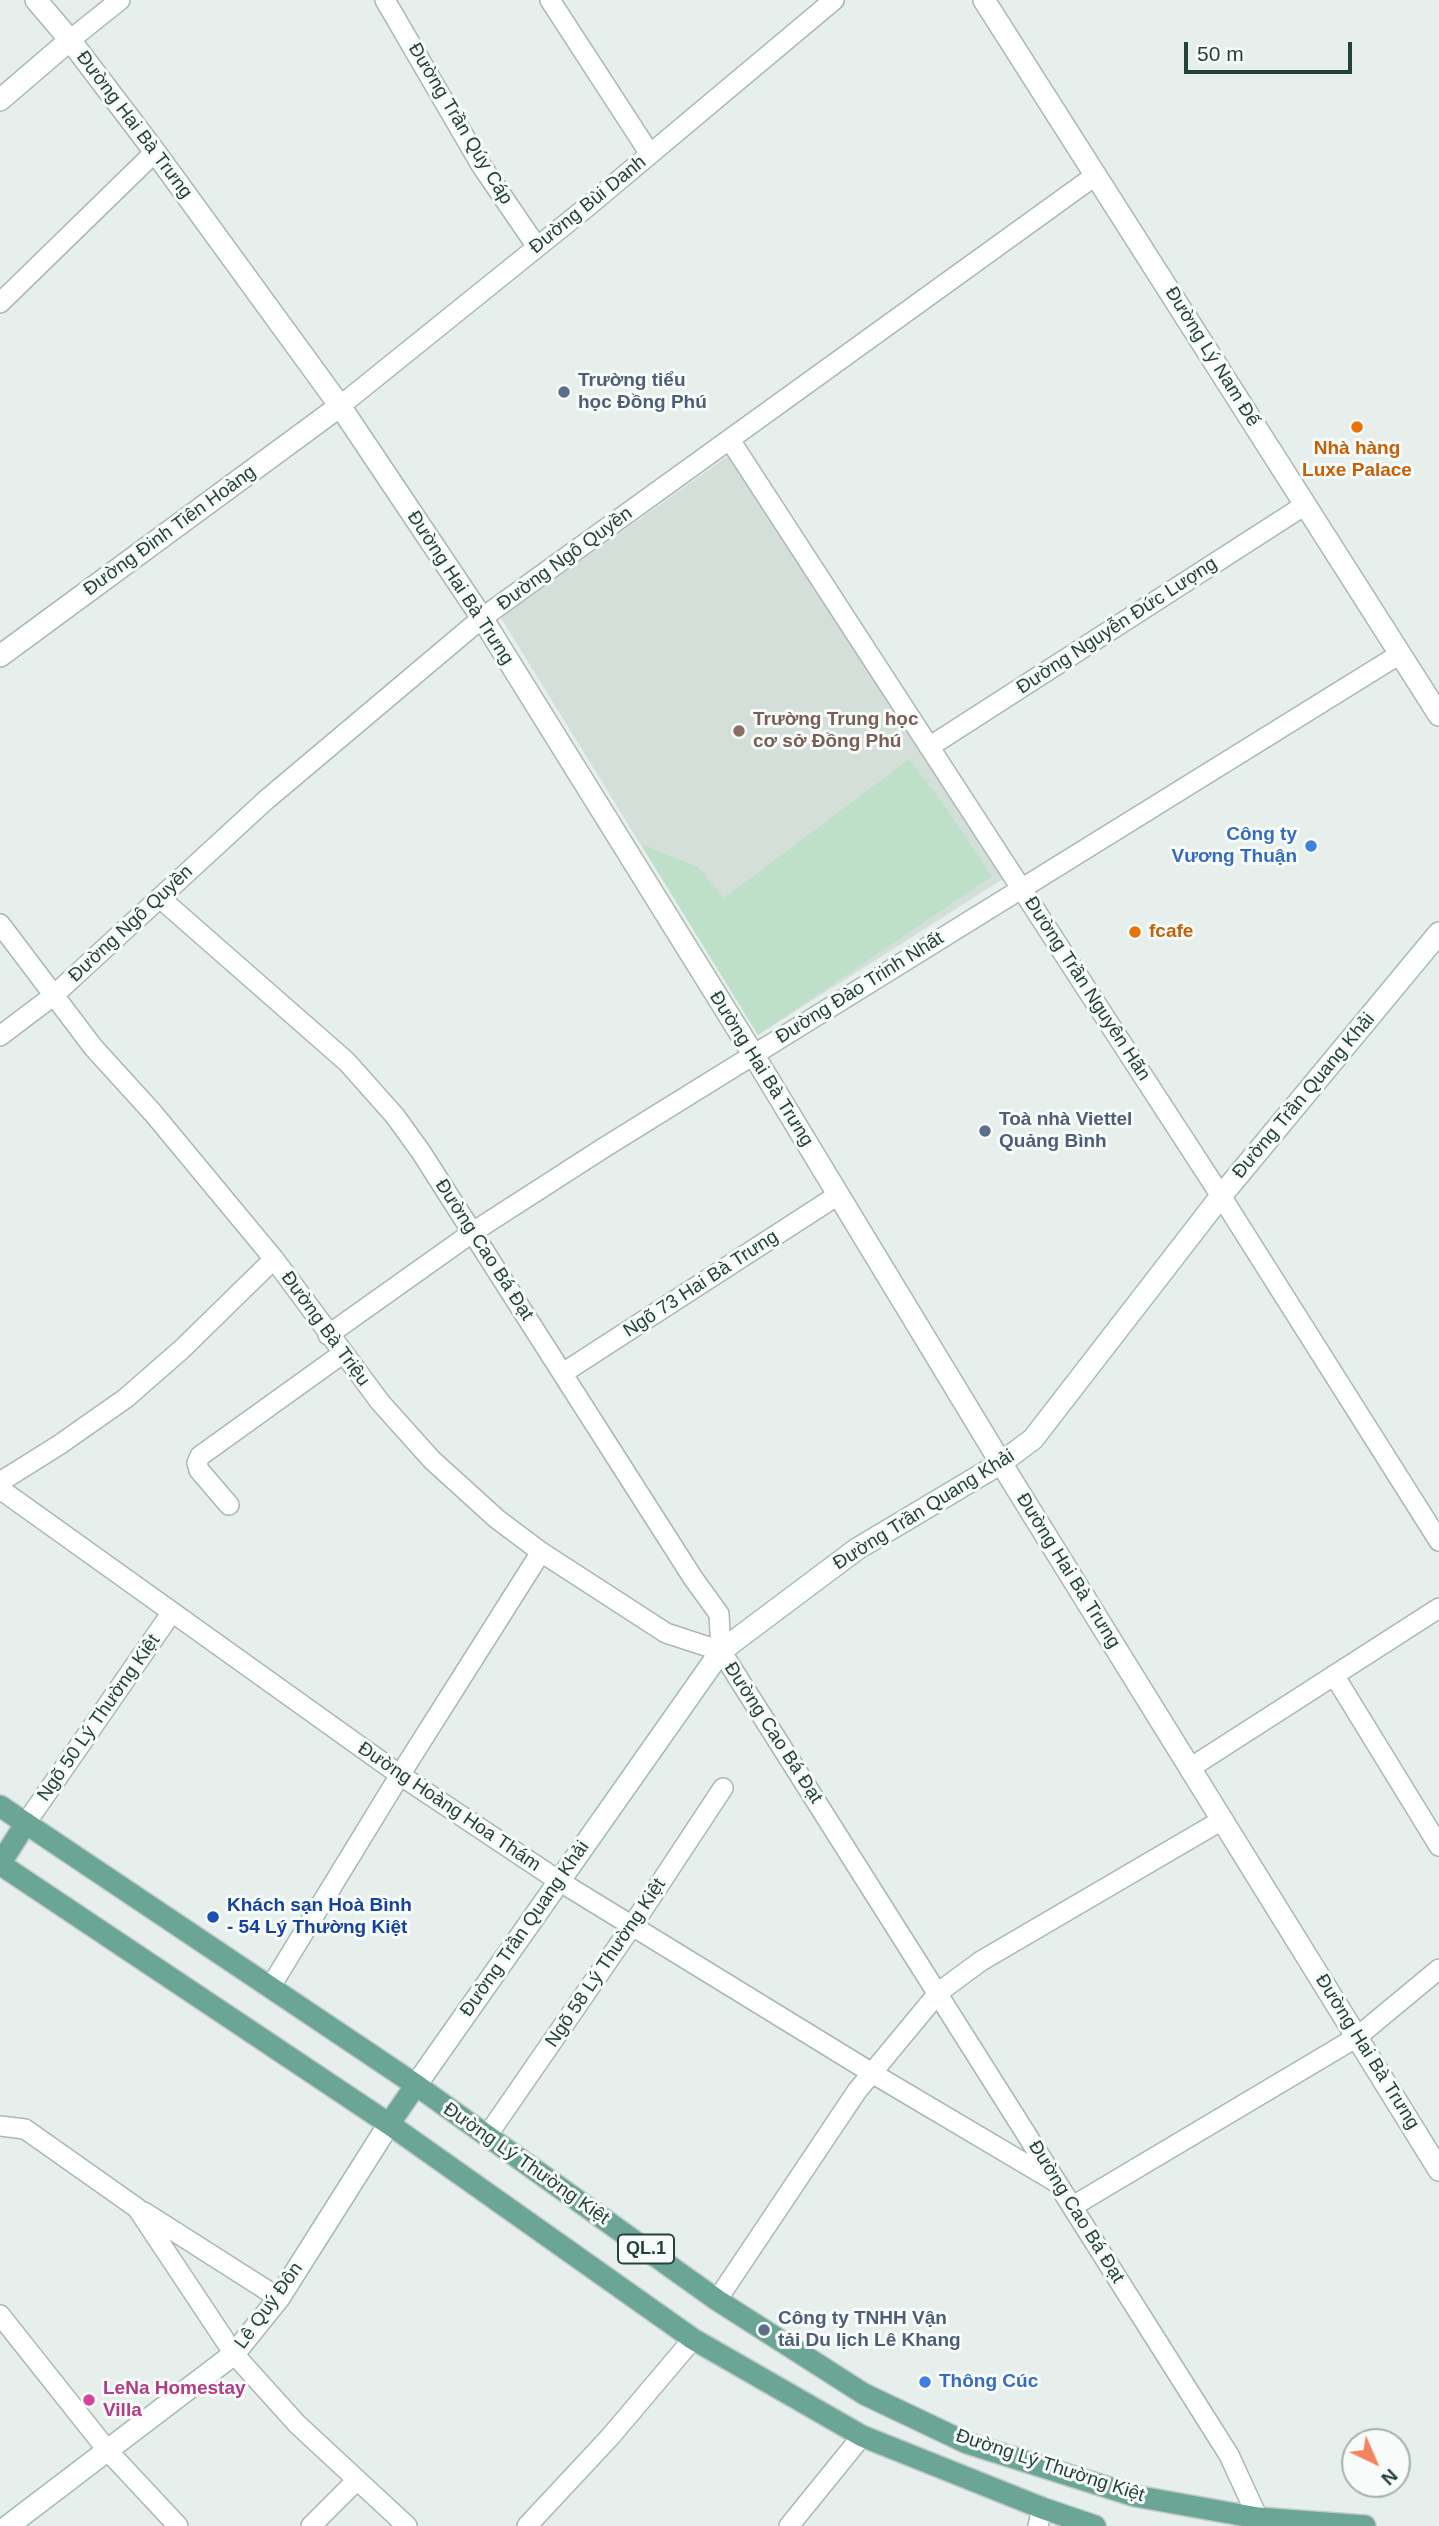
<!DOCTYPE html>
<html>
<head>
<meta charset="utf-8">
<style>
  body { margin:0 }
  #map { position:relative; width:1439px; height:2526px; overflow:hidden; background:#e6efeb; font-family:Arial,sans-serif }
  canvas { display:block }
  .north { position:absolute; left:1341px; top:2428px; width:70px; height:70px; box-sizing:border-box; background:#f7fbf9; border:2px solid #a3b1ad; border-radius:50%; rotate:136deg; font-size:19px; font-weight:700; line-height:28px; text-align:center; color:#24423a }
  .north::after { content:''; display:block; margin:auto; width:24px; height:32px; background:#f4845f; clip-path:polygon(50% 0,100% 100%,50% 72%,0 100%) }
  .scale { position:absolute; left:1184px; top:42px; width:168px; height:32px; box-sizing:border-box; border:4px solid #24423a; border-top:0; padding-left:9px; font-size:21px; line-height:24px; white-space:nowrap; color:#24423a; -webkit-text-stroke:5px #f7fbf9; paint-order:stroke }
</style>
</head>
<body>
<div id="map">
<canvas width="1439" height="2526"></canvas>
<div class="north">N</div>
<div class="scale">50 m</div>
</div>
<script>
const ctx = document.querySelector('canvas').getContext('2d');
ctx.lineJoin = 'round';
function paint(path, color) { ctx.fillStyle = color; ctx.fill(path, 'evenodd'); }
const poly = rows => new Path2D(rows.map(r => 'M' + r).join(''));
function trace(path, color, width, dash) { ctx.strokeStyle = color; ctx.lineWidth = width; ctx.lineCap = dash ? 'butt' : 'round'; ctx.setLineDash(dash || []); ctx.stroke(path); }
function label(font, color, halo, rows, align = 'center') {
  ctx.font = font + ' Arial,sans-serif'; ctx.lineWidth = 6; ctx.setLineDash([]); ctx.textBaseline = 'middle'; ctx.strokeStyle = halo; ctx.fillStyle = color; for (const [text, x, y, turn = 0] of rows) {
    ctx.save(); ctx.translate(x, y); ctx.rotate((+turn || 0) * Math.PI / 180); ctx.textAlign = isNaN(turn) ? turn : align; if (halo) ctx.strokeText(text, 0, 0); ctx.fillText(text, 0, 0); ctx.restore();
  }
}
const built = poly([
  [728,456,1003,879,758,1035,501,618]
]);
const green = poly([
  [909,759,944,805,992,876,758,1035,641,844,698,867,724,898]
]);
const minor = poly([
  [385,0,481,165,537,247],
  [550,0,650,154],
  [70,40,120,0],
  [0,303,155,152],
  [340,406,587,207,834,0],
  [730,440,1221,1196,1439,1541],
  [929,747,1305,505],
  [160,898,347,1062,395,1116,421,1152,693,1578,719,1614,721,1651,1229,2455,1258,2518],
  [0,924,93,1047,153,1113,274,1259,380,1402,432,1460,497,1519,541,1552,666,1633,721,1651],
  [0,1036,53,996,266,800,482,618,1096,175],
  [328,1335,473,1232,605,1147,1400,654],
  [563,1373,838,1195],
  [0,1482,59,1445,126,1398,182,1349,274,1259],
  [0,1489,400,1775,559,1881,872,2073,1056,2182],
  [229,1505,199,1470,197,1463,200,1456,342,1354],
  [1334,1675,1439,1846],
  [1190,1768,1439,1608],
  [26,1823,172,1612],
  [271,1986,400,1775,541,1552],
  [0,2126,25,2129,137,2208,234,2354,297,2424,407,2526],
  [487,2136,632,1926,723,1788],
  [1073,2206,1357,2037,1439,1969],
  [144,2212,279,2298],
  [717,2300,857,2091,939,1992,981,1961,1222,1820],
  [0,2315,108,2451,178,2526],
  [311,2526,357,2480],
  [527,2526,610,2437,693,2339],
  [789,2526,862,2436],
  [1038,2526,1042,2508]
]);
const tertiary = poly([
  [36,0,70,40,155,152,340,406,482,618,753,1054,1001,1463,1439,2170],
  [984,0,1439,715],
  [0,100,70,40],
  [0,656,340,406]
]);
const secondary = poly([
  [416,2085,721,1651,857,1549,1001,1463,1033,1439,1221,1196,1439,933],
  [8,2526,234,2354,279,2298,389,2124]
]);
const primary = poly([
  [0,1806,416,2085,717,2300,864,2394,967,2443,1135,2496,1258,2518,1365,2526],
  [26,1823,0,1864,389,2124,693,2339,862,2436,1042,2508,1095,2526],
  [389,2124,416,2085]
]);
const markers = [
  [564,392,7,"#5c6f8a"],
  [1357,427,7,"#e8710a"],
  [739,731,7,"#8d6e63"],
  [1311,846,7,"#3f7fe0"],
  [1135,932,7,"#e8710a"],
  [985,1131,7,"#5c6f8a"],
  [213,1917,7,"#1a4fb4"],
  [764,2330,7,"#5c6f8a"],
  [925,2382,7,"#3f7fe0"],
  [89,2400,7,"#d1479c"]
];
const shields = [
  [646,2249,56]
];
const shieldNames = [
  ["QL.1",646,2249]
];
const streetNames = [
  ["Đường Trần Qúy Cáp",460,124,59],
  ["Đường Hai Bà Trưng",134,125,53],
  ["Đường Bùi Danh",588,205,-39],
  ["Đường Lý Nam Đế",1212,357,58],
  ["Đường Đinh Tiên Hoàng",170,531,-36],
  ["Đường Ngô Quyền",565,559,-36],
  ["Đường Hai Bà Trưng",460,588,57],
  ["Đường Nguyễn Đức Lượng",1117,626,-33],
  ["Đường Ngô Quyền",131,924,-43],
  ["Đường Đào Trinh Nhất",860,988,-32],
  ["Đường Trần Nguyên Hãn",1087,989,57],
  ["Đường Hai Bà Trưng",761,1069,58],
  ["Đường Trần Quang Khải",1304,1096,-50],
  ["Đường Cao Bá Đạt",484,1250,57],
  ["Ngõ 73 Hai Bà Trưng",701,1284,-33],
  ["Đường Bà Triệu",325,1329,54],
  ["Đường Trần Quang Khải",924,1510,-32],
  ["Đường Hai Bà Trưng",1068,1571,58],
  ["Ngõ 50 Lý Thường Kiệt",99,1718,-55],
  ["Đường Cao Bá Đạt",773,1733,57],
  ["Đường Hoàng Hoa Thám",449,1807,34],
  ["Đường Trần Quang Khải",525,1929,-55],
  ["Ngõ 58 Lý Thường Kiệt",606,1963,-56],
  ["Đường Hai Bà Trưng",1367,2052,58],
  ["Đường Lý Thường Kiệt",526,2164,35],
  ["Đường Cao Bá Đạt",1076,2212,58],
  ["Lê Quý Đôn",269,2306,-54],
  ["Đường Lý Thường Kiệt",1050,2466,18]
];
const serviceNames = [
  ["Trường tiểu",578,381],
  ["học Đồng Phú",578,403],
  ["Toà nhà Viettel",999,1120],
  ["Quảng Bình",999,1142],
  ["Công ty TNHH Vận",778,2319],
  ["tải Du lịch Lê Khang",778,2341]
];
const foodNames = [
  ["Nhà hàng",1357,449],
  ["Luxe Palace",1357,471],
  ["fcafe",1149,932,"left"]
];
const educationNames = [
  ["Trường Trung học",753,720],
  ["cơ sở Đồng Phú",753,742]
];
const shopNames = [
  ["Công ty",1297,835],
  ["Vương Thuận",1297,857],
  ["Thông Cúc",939,2382,"left"]
];
const transitNames = [
  ["Khách sạn Hoà Bình",227,1906],
  ["- 54 Lý Thường Kiệt",227,1928]
];
const hotelNames = [
  ["LeNa Homestay",103,2389],
  ["Villa",103,2411]
];
paint(built, '#d4dfda');
paint(green, '#bfe0c8');
trace(minor, '#a8b8b2', 22);
trace(tertiary, '#a8b8b2', 24);
trace(secondary, '#a4bbb3', 24);
trace(primary, '#c2cac8', 24);
trace(minor, '#fff', 19);
trace(tertiary, '#fff', 21);
trace(secondary, '#fff', 21);
trace(primary, '#6aa596', 21);
for (const [x, y, r, color] of markers) { const dot = new Path2D(); dot.arc(x, y, r, 0, 2 * Math.PI); ctx.fillStyle = color; ctx.fill(dot); trace(dot, '#f7fbf9', 2.5); }
for (const [x, y, w] of shields) { const box = new Path2D(); box.roundRect(x - w / 2, y - 14.5, w, 29, 5); ctx.fillStyle = '#f7fbf9'; ctx.fill(box); trace(box, '#24423a', 2); }
label('bold 18px', '#24423a', null, shieldNames);
label('19px', '#24423a', '#f7fbf9', streetNames);
label('bold 19px', '#4e5e75', '#f7fbf9', serviceNames, 'left');
label('bold 19px', '#c56008', '#f7fbf9', foodNames);
label('bold 19px', '#785e54', '#f7fbf9', educationNames, 'left');
label('bold 19px', '#366cbe', '#f7fbf9', shopNames, 'right');
label('bold 19px', '#164399', '#f7fbf9', transitNames, 'left');
label('bold 19px', '#b23c85', '#f7fbf9', hotelNames, 'left');
</script>
</body>
</html>
